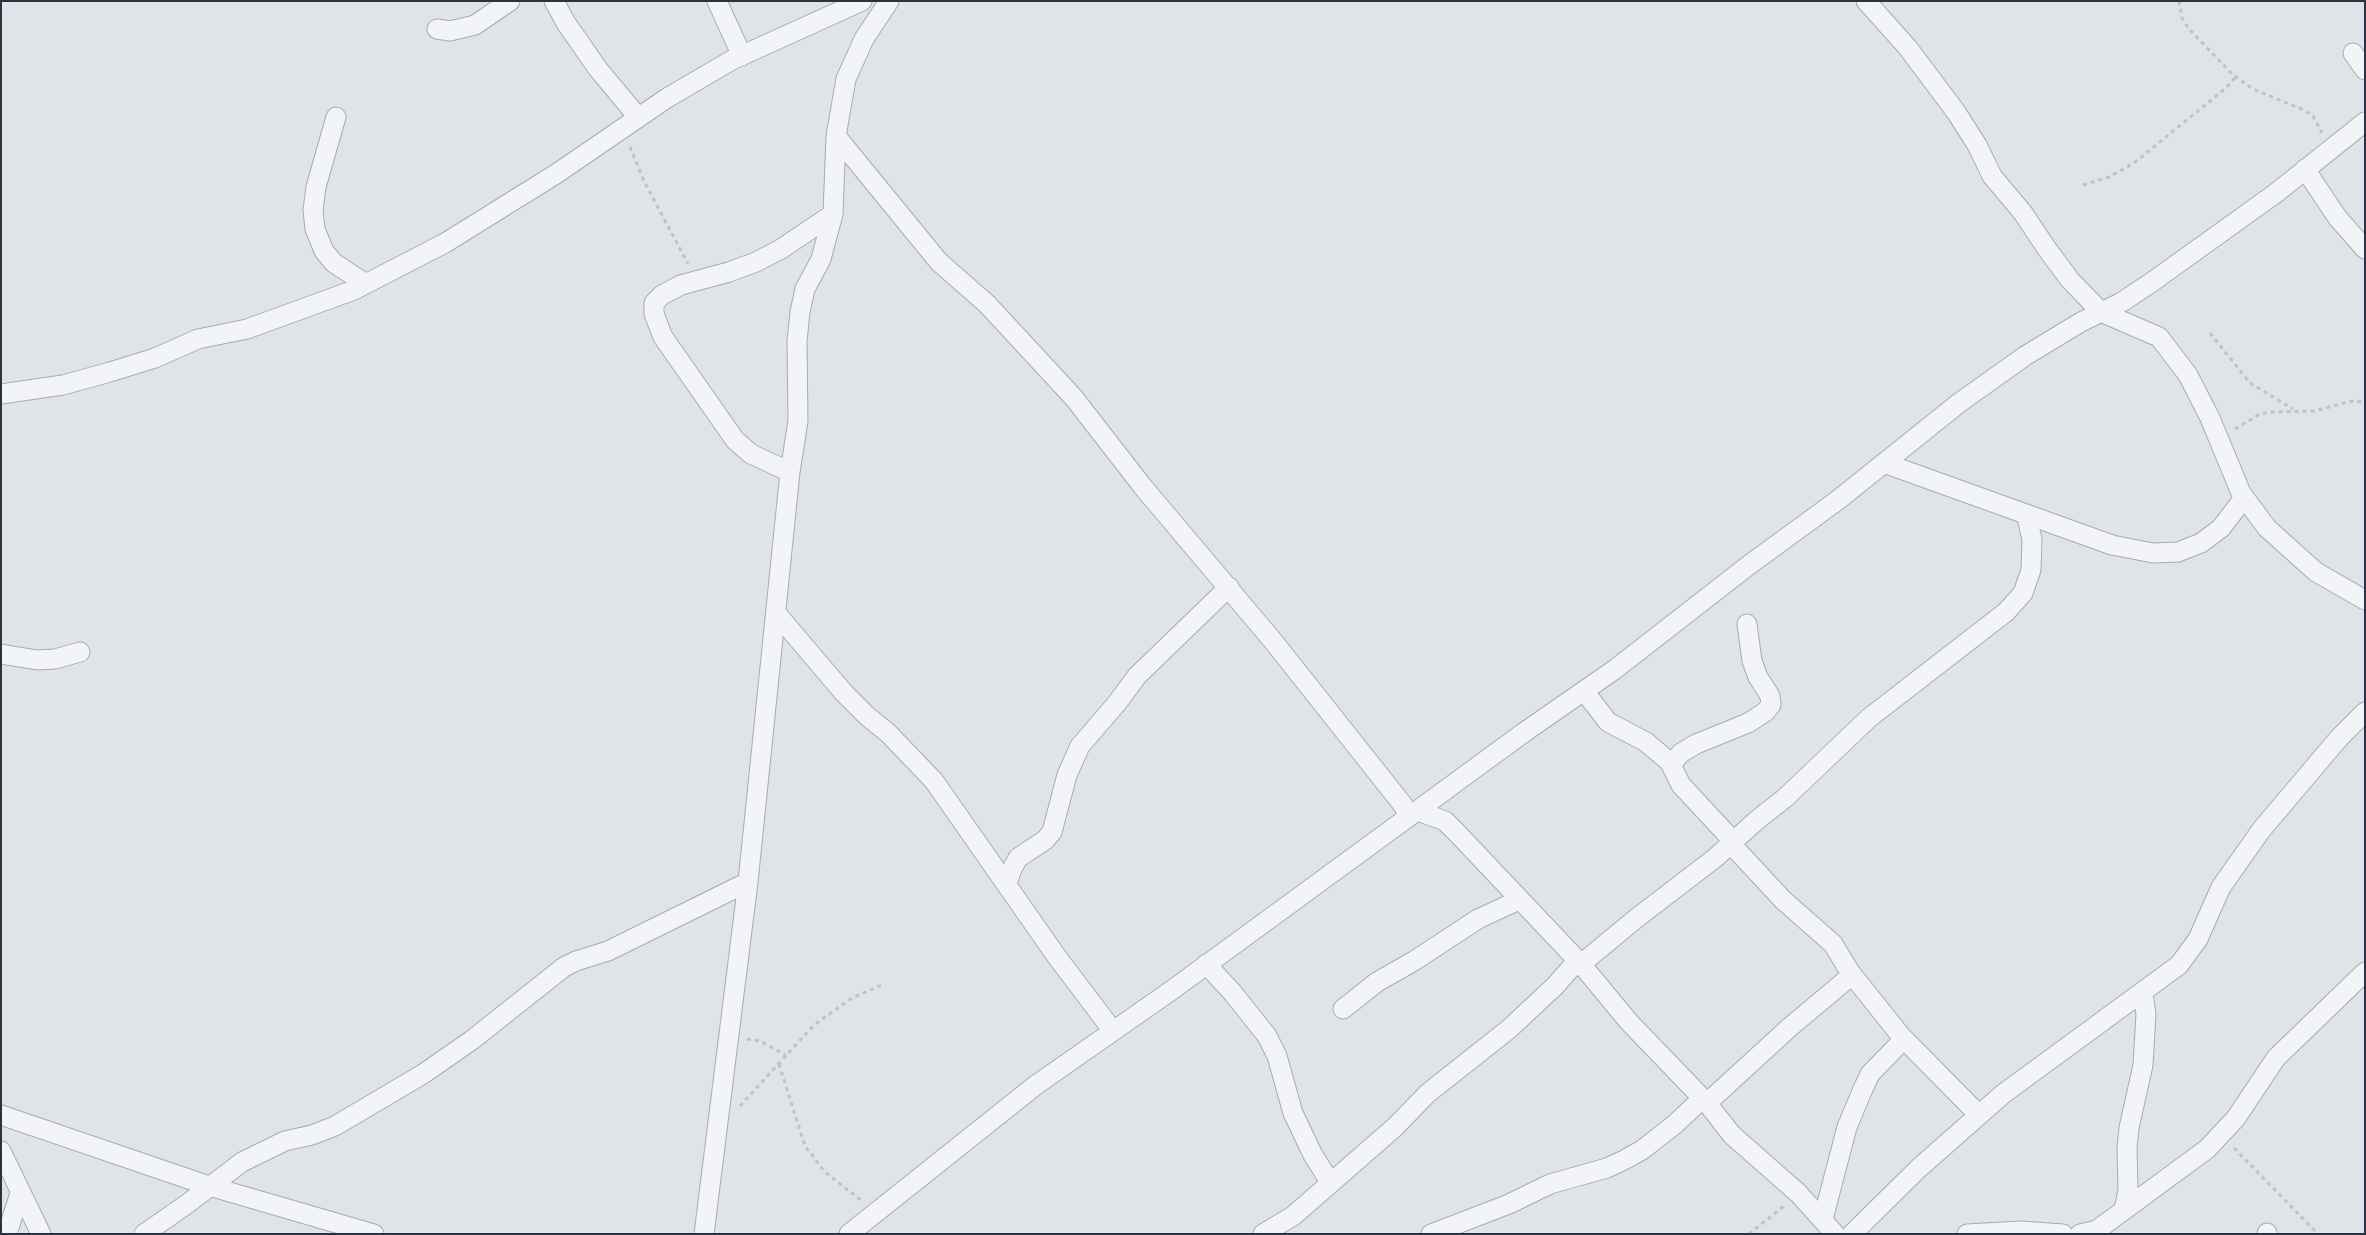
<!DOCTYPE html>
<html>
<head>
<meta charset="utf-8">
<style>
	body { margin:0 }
	#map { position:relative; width:2366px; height:1235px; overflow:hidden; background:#e0e4e8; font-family:"Fira Sans",sans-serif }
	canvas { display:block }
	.frame { position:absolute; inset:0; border:2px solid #2a333f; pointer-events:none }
</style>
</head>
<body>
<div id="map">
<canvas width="2366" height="1235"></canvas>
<div class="frame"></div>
</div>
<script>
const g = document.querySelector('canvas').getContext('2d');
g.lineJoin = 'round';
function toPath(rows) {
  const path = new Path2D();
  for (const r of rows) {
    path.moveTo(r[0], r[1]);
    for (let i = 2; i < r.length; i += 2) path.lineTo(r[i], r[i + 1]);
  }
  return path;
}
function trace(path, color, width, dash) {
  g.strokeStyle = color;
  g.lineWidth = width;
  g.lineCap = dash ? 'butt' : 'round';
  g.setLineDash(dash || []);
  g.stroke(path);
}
const minor = toPath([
	[554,1,566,23,598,69,638,117],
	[717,1,742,56],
	[1866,1,1908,48,1956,112,1977,145,1992,176,2023,213,2047,249,2070,280,2101,312,2159,337,2188,375,2210,418,2241,493,2267,528,2316,572,2365,600],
	[437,29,450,31,475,25,510,1],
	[2353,53,2365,70],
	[336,117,316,187,313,210,315,229,324,251,334,263,366,284],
	[836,136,939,262,987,304,1074,398,1143,487,1273,641,1403,805,1409,817],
	[2305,169,2337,217,2365,249],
	[1,394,63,385,110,372,155,358,198,339,247,329,354,290,445,243,556,174,667,98,732,60,862,1],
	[1884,463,2112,545,2153,553,2178,552,2201,543,2221,528,2244,498],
	[790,472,751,454,735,440,663,337,654,314,654,303,662,295,681,285,729,272,756,262,781,249,833,214],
	[776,613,844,693,867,716,888,733,934,781,1057,957,1113,1031],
	[1,654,37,660,55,659,80,652],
	[1584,691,1608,722,1646,742,1673,765],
	[1418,811,1445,821,1458,834,1581,964,1629,1022,1707,1103,1732,1135,1798,1193,1835,1234],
	[1734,842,1681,785,1672,767,1674,761,1681,753,1696,744,1748,723,1765,712,1771,705,1770,696,1758,677,1752,661,1747,624],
	[1731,844,1783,900,1833,944,1850,972,1901,1036,1979,1115],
	[1007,883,1012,869,1018,858,1045,840,1052,832,1067,775,1080,746,1117,703,1137,676,1229,587],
	[1206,964,1232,992,1267,1036,1277,1056,1293,1113,1313,1155,1330,1182],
	[1581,964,1638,917,1715,858,1757,820,1785,798,1869,718,2006,612,2023,593,2031,570,2032,539,2026,514],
	[1343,1009,1377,982,1414,961,1478,919,1519,900],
	[1707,1103,1790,1027,1852,975],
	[1,1115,209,1186,374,1234],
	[1,1151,41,1234],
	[2124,1210,2128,1190,2127,1148,2129,1128,2143,1065,2146,1014,2143,994],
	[1823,1219,1847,1127,1863,1089,1870,1074,1904,1039],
	[2267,1233,2267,1234],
	[7,1234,20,1193],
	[144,1234,187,1204,242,1162,285,1141,312,1135,335,1126,423,1074,472,1040,564,967,576,961,608,951,748,882],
	[704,1234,748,882,790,472,798,421,797,341,800,312,805,289,821,259,833,214,836,136,846,79,864,39,889,1],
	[849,1234,1036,1085,1172,990,1526,731,1614,670,1749,565,1838,500,1959,403,2025,356,2081,322,2122,302,2152,282,2276,193,2365,122],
	[1263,1234,1293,1216,1395,1127,1428,1093,1509,1029,1555,986,1577,961],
	[1431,1234,1509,1204,1550,1184,1607,1168,1624,1160,1642,1150,1674,1125,1702,1099],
	[1852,1234,1919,1168,2003,1094,2179,965,2198,939,2221,887,2262,829,2339,738,2365,712],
	[1967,1234,2021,1231,2063,1234],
	[2080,1234,2097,1230,2207,1149,2236,1118,2276,1058,2365,972]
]);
trace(minor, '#a6abb2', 21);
trace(toPath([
	[2179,1,2182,18,2189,29,2232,74,2253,89,2304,110,2313,116,2322,133],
	[630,147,644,181,688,264],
	[2083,185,2109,177,2134,163,2226,88,2236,77],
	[2210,333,2250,383,2293,409],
	[2235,429,2260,414,2270,412,2314,411,2352,401,2365,402],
	[747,1039,760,1041,786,1055],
	[779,1064,805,1146,825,1172,862,1201],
	[740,1106,814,1025,852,998,884,984],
	[2234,1148,2318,1234],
	[1749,1234,1784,1206]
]), '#bfc2c7', 3, [4, 4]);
trace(minor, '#f3f4f7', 19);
</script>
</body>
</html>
